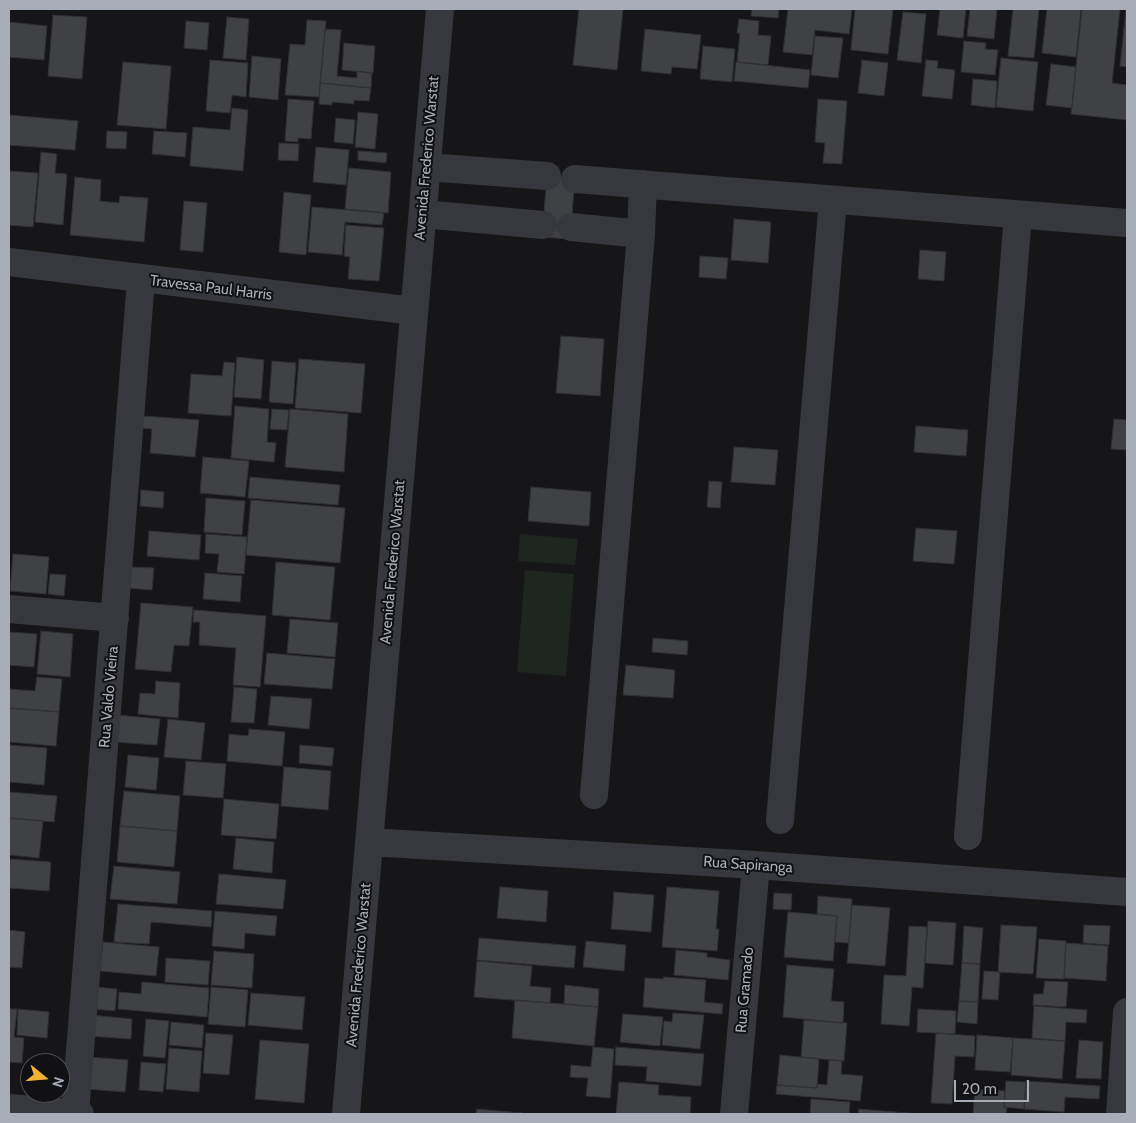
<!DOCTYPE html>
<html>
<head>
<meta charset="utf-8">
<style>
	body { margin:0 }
	#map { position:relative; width:1136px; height:1123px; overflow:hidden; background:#161618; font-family:Cabin,sans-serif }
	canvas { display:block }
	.frame { position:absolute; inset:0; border:10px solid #a8adb8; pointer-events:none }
	.north { position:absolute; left:20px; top:1053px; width:50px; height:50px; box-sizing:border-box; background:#111113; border:1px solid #4d4f55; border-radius:50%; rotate:107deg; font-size:14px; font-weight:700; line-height:20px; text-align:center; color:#a8adb8 }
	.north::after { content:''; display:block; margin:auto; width:18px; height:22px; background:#f2b134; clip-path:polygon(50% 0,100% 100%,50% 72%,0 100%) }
	.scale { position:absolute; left:954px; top:1080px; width:75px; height:22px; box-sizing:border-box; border:2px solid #a8adb8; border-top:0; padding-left:6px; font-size:15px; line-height:18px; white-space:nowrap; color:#a8adb8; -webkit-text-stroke:4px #111113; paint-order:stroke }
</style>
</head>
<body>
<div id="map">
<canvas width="1136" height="1123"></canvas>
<div class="frame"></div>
<div class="north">N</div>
<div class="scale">20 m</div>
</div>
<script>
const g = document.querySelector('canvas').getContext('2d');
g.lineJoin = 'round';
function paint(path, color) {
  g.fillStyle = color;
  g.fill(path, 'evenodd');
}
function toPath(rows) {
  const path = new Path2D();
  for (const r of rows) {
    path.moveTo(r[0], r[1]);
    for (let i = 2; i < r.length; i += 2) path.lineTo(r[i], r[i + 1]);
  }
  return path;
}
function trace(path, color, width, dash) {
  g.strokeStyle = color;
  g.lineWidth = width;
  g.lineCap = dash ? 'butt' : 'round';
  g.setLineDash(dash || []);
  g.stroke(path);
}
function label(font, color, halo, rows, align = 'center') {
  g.font = font + ' Cabin,sans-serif';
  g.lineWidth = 4;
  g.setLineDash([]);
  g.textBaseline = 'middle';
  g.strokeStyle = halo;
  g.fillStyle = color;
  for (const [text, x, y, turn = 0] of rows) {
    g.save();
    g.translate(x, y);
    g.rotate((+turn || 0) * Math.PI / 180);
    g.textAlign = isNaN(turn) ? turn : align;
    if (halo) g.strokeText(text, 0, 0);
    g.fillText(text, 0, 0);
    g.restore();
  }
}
paint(toPath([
	[520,534,578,539,575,565,518,561],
	[525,570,574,574,566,676,517,672]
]), '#1e261f');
const building = toPath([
	[579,9,623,9,617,70,573,65,579,9],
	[752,9,779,9,778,18,751,16,752,9],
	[788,9,852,9,849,34,815,30,812,55,783,52,788,9],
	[855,9,893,9,888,54,851,50,855,9],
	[940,9,966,9,963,38,937,35,940,9],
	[970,9,997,9,994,39,967,36,970,9],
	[1013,9,1039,9,1034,58,1008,56,1013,9],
	[1047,9,1081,9,1076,57,1042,53,1047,9],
	[1082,9,1120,9,1112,83,1127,85,1127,120,1071,114,1082,9],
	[1126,9,1127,9,1127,67,1120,66,1126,9],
	[903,12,926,14,921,63,897,60,903,12],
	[53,15,87,17,82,79,48,76,53,15],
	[227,17,249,19,246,60,223,58,227,17],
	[739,19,759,21,758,35,771,36,768,65,737,62,740,33,737,33,739,19],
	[307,20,326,21,319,97,285,95,290,44,305,45,307,20],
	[186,21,209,23,207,50,184,48,186,21],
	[9,22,47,26,44,60,9,57,9,22],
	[325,29,341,30,337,76,357,78,357,71,372,73,371,88,320,83,325,29],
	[645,29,701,35,697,69,672,67,671,74,641,71,645,29],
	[815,36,843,38,838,78,811,75,815,36],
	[964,41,986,43,985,49,998,50,995,75,961,72,964,41],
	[344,43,375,46,373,73,342,70,344,43],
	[703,46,735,49,732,82,700,79,703,46],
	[252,56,281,59,278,100,249,97,252,56],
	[1001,58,1038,62,1033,111,996,107,1001,58],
	[210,60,248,63,246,97,232,95,230,113,206,111,210,60],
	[862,60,888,63,884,96,858,93,862,60],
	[926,60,938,61,937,68,955,70,952,99,922,96,926,60],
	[123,62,171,66,166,129,117,125,123,62],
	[736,62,810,70,808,88,734,81,736,62],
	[1051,64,1076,67,1072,108,1046,105,1051,64],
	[973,79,997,81,995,108,971,105,973,79],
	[320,83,371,88,369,101,354,100,354,104,332,102,332,105,319,104,320,83],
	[288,99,314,101,311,139,298,138,298,142,285,141,288,99],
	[818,99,847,101,842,164,823,163,825,143,815,142,818,99],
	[232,108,248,110,243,171,190,166,193,127,230,130,232,108],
	[358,112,378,114,375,149,355,147,358,112],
	[9,115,78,121,75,150,9,145,9,115],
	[336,118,355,120,353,144,334,142,336,118],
	[107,131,127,132,126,149,106,148,107,131],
	[154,131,187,133,185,157,152,154,154,131],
	[279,143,299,144,298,161,278,160,279,143],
	[316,147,349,150,346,185,313,182,316,147],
	[358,151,387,153,386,163,358,160,358,151],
	[41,152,57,154,55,173,67,174,63,225,35,222,41,152],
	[349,168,391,172,388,213,345,209,349,168],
	[9,171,38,173,33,227,9,225,9,171],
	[547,175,575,178,570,239,542,237,547,175],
	[75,177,101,180,100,201,119,203,120,196,148,198,144,242,70,235,75,177],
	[284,192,311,195,306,255,279,252,284,192],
	[184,201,207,203,203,252,180,250,184,201],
	[312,207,384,213,382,225,345,222,342,255,308,252,312,207],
	[734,219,771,222,768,263,731,260,734,219],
	[346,225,384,228,379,281,348,279,350,257,344,256,346,225],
	[920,250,946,252,944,281,918,279,920,250],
	[700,256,728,258,726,279,699,277,700,256],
	[561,336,604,339,600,396,556,393,561,336],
	[237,357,264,360,261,399,234,397,237,357],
	[299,359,365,364,361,413,295,408,299,359],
	[272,361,296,363,293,404,269,402,272,361],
	[224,362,235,363,231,416,188,413,191,374,222,376,224,362],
	[235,406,269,409,267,442,276,443,274,462,231,458,235,406],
	[272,409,289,410,287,430,270,429,272,409],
	[290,409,348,414,344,472,285,467,290,409],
	[143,416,199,420,195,457,150,453,152,429,142,428,143,416],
	[1114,419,1127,420,1127,450,1111,449,1114,419],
	[916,426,968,430,966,456,914,452,916,426],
	[734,447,778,450,775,485,731,482,734,447],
	[203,457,249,461,245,497,200,493,203,457],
	[250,477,340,485,338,505,248,498,250,477],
	[709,481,722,482,720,508,707,507,709,481],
	[531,487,591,492,589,526,528,521,531,487],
	[141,490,164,492,163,508,140,506,141,490],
	[206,498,245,501,242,535,204,532,206,498],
	[251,500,345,508,340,563,246,555,251,500],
	[916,528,957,531,954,564,913,561,916,528],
	[149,531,201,535,199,560,147,556,149,531],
	[206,534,247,537,244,574,217,572,219,554,205,553,206,534],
	[13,554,49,557,46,594,10,591,13,554],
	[276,562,335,567,330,620,272,615,276,562],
	[130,567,154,568,152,590,128,588,130,567],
	[205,573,242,576,240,602,203,599,205,573],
	[50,574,66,575,64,596,48,594,50,574],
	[141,603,193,607,189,646,174,645,171,672,135,669,141,603],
	[194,610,266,616,260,687,233,685,236,648,199,645,200,622,193,622,194,610],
	[290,619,338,623,335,657,287,653,290,619],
	[41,631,73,634,70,677,37,674,41,631],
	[9,632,37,634,34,667,9,665,9,632],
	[653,638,688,641,687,655,652,652,653,638],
	[267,653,335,659,332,689,264,684,267,653],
	[626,665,675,670,673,698,623,695,626,665],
	[37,677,62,679,59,712,9,708,9,689,35,691,37,677],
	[156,681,180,683,178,718,138,714,140,693,155,694,156,681],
	[234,687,257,689,254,723,231,722,234,687],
	[271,696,312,699,309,729,268,725,271,696],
	[9,708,59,712,56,746,9,742,9,708],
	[117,715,160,719,157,745,114,742,117,715],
	[168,719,205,723,201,760,164,757,168,719],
	[249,729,285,732,282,766,227,761,229,734,248,736,249,729],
	[9,745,47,748,44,785,9,782,9,745],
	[300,745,334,748,332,766,299,763,300,745],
	[128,755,159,758,156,790,125,787,128,755],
	[186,761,226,764,223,798,183,795,186,761],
	[284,767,331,771,328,810,281,806,284,767],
	[124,791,180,796,177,831,120,826,124,791],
	[9,792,57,796,54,822,9,818,9,792],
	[224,799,279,804,276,839,221,835,224,799],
	[9,818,43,821,39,858,9,855,9,818],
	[120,826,177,831,174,867,117,862,120,826],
	[236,838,274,842,272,873,233,869,236,838],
	[10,859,51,862,49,891,9,888,10,859],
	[114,866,180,872,177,904,110,899,114,866],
	[219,874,286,880,283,909,216,904,219,874],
	[500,887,548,891,546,922,497,918,500,887],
	[667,887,719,891,716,929,719,929,717,951,662,947,667,887],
	[614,892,654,895,651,932,611,929,614,892],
	[774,893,792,894,791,910,773,909,774,893],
	[818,896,852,899,849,943,835,942,837,916,817,914,818,896],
	[118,904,212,911,211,927,151,922,149,944,114,942,118,904],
	[852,905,890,908,885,966,847,963,852,905],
	[215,911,277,916,275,936,245,933,244,949,212,946,215,911],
	[788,912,837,916,833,961,784,957,788,912],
	[928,921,956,923,953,965,925,963,928,921],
	[1001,925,1037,927,1033,974,998,972,1001,925],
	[1084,925,1110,926,1109,945,1083,943,1084,925],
	[909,926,927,927,923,988,912,987,909,1026,881,1024,884,975,906,976,909,926],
	[964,926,983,928,980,964,962,963,964,926],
	[9,930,25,932,22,968,9,967,9,930],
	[479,938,576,946,574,968,477,960,479,938],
	[1039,939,1066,941,1064,979,1036,978,1039,939],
	[586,941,626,945,624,971,583,967,586,941],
	[103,942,159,947,156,976,100,971,103,942],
	[1066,943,1108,946,1106,981,1064,978,1066,943],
	[676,950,707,953,707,957,730,960,728,980,674,975,676,950],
	[214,951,254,954,252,988,211,985,214,951],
	[166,958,210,961,208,985,165,982,166,958],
	[477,961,532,966,530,986,551,988,550,1003,474,997,477,961],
	[962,963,980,964,978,1002,959,1001,962,963],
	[787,965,834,969,831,1001,844,1002,843,1023,783,1017,787,965],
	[984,971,1000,972,998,1000,982,999,984,971],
	[664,977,706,980,704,1002,723,1004,722,1014,643,1007,645,978,663,979,664,977],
	[1045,981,1068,982,1066,1007,1033,1005,1034,994,1043,994,1045,981],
	[142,982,209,988,207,1017,118,1009,119,992,141,994,142,982],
	[565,985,599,989,598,1007,564,1004,565,985],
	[95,987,117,989,115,1011,93,1009,95,987],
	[211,987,248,990,245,1027,208,1024,211,987],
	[251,993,305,997,302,1030,248,1025,251,993],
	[515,1000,598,1007,594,1046,512,1038,515,1000],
	[959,1001,978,1002,977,1024,957,1022,959,1001],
	[1034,1006,1087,1010,1086,1023,1066,1022,1065,1041,1032,1038,1034,1006],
	[9,1009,17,1009,14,1037,24,1038,22,1063,9,1062,9,1009],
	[18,1009,49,1012,47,1038,17,1035,18,1009],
	[918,1009,956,1011,955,1034,917,1032,918,1009],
	[673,1013,704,1015,700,1049,662,1045,664,1021,672,1022,673,1013],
	[623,1014,663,1017,660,1046,620,1042,623,1014],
	[91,1015,132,1019,131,1039,89,1036,91,1015],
	[146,1019,169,1021,165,1058,143,1056,146,1019],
	[804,1020,847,1023,844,1061,801,1057,804,1020],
	[171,1022,204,1025,202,1048,169,1045,171,1022],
	[206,1033,233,1035,229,1075,203,1073,206,1033],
	[936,1033,975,1036,974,1057,955,1056,952,1104,931,1103,936,1033],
	[977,1035,1013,1038,1010,1072,975,1070,977,1035],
	[1013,1038,1065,1041,1062,1079,1011,1075,1013,1038],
	[260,1040,309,1044,304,1103,255,1099,260,1040],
	[1079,1040,1103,1042,1101,1079,1076,1078,1079,1040],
	[593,1047,614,1049,610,1098,586,1096,588,1078,570,1077,571,1065,591,1067,593,1047],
	[616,1047,704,1054,701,1086,646,1081,647,1067,615,1065,616,1047],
	[169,1048,202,1051,199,1092,166,1089,169,1048],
	[780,1055,819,1059,817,1088,777,1085,780,1055],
	[89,1057,128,1060,125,1092,86,1089,89,1057],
	[829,1060,842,1061,841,1074,863,1076,860,1101,776,1094,777,1085,817,1088,817,1084,827,1085,829,1060],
	[141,1062,166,1064,163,1092,139,1090,141,1062],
	[1006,1081,1026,1082,1024,1109,1004,1107,1006,1081],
	[1026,1081,1100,1086,1099,1099,1065,1097,1064,1112,1024,1109,1026,1081],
	[619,1082,659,1085,658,1095,691,1097,690,1114,616,1114,619,1082],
	[975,1089,1005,1091,1004,1107,1007,1108,1006,1114,973,1114,975,1089],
	[811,1099,850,1102,849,1114,810,1114,811,1099],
	[477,1109,522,1113,522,1114,476,1114,477,1109],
	[859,1109,920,1114,858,1114,859,1109]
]);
paint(building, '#404145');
trace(building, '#303034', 1);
trace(toPath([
	[427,167,547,176],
	[575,179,1127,223],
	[423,214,543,225],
	[571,227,641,234],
	[9,262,414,311],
	[9,609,115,618],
	[594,795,641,234,643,184],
	[780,820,833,200],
	[968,836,1018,215],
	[369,842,756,865,1127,892],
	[9,1108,80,1114],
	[75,1114,141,280],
	[346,1114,440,9],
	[734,1114,756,865],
	[1120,1114,1127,1012]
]), '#37383d', 28);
label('15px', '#a8adb8', '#111113', [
	["Avenida Frederico Warstat",427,158,-85],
	["Travessa Paul Harris",211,288,7],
	["Avenida Frederico Warstat",393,562,-85],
	["Rua Valdo Vieira",109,697,-85],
	["Rua Sapiranga",748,865,4],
	["Avenida Frederico Warstat",359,965,-85],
	["Rua Gramado",745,990,-85]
]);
</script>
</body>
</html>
